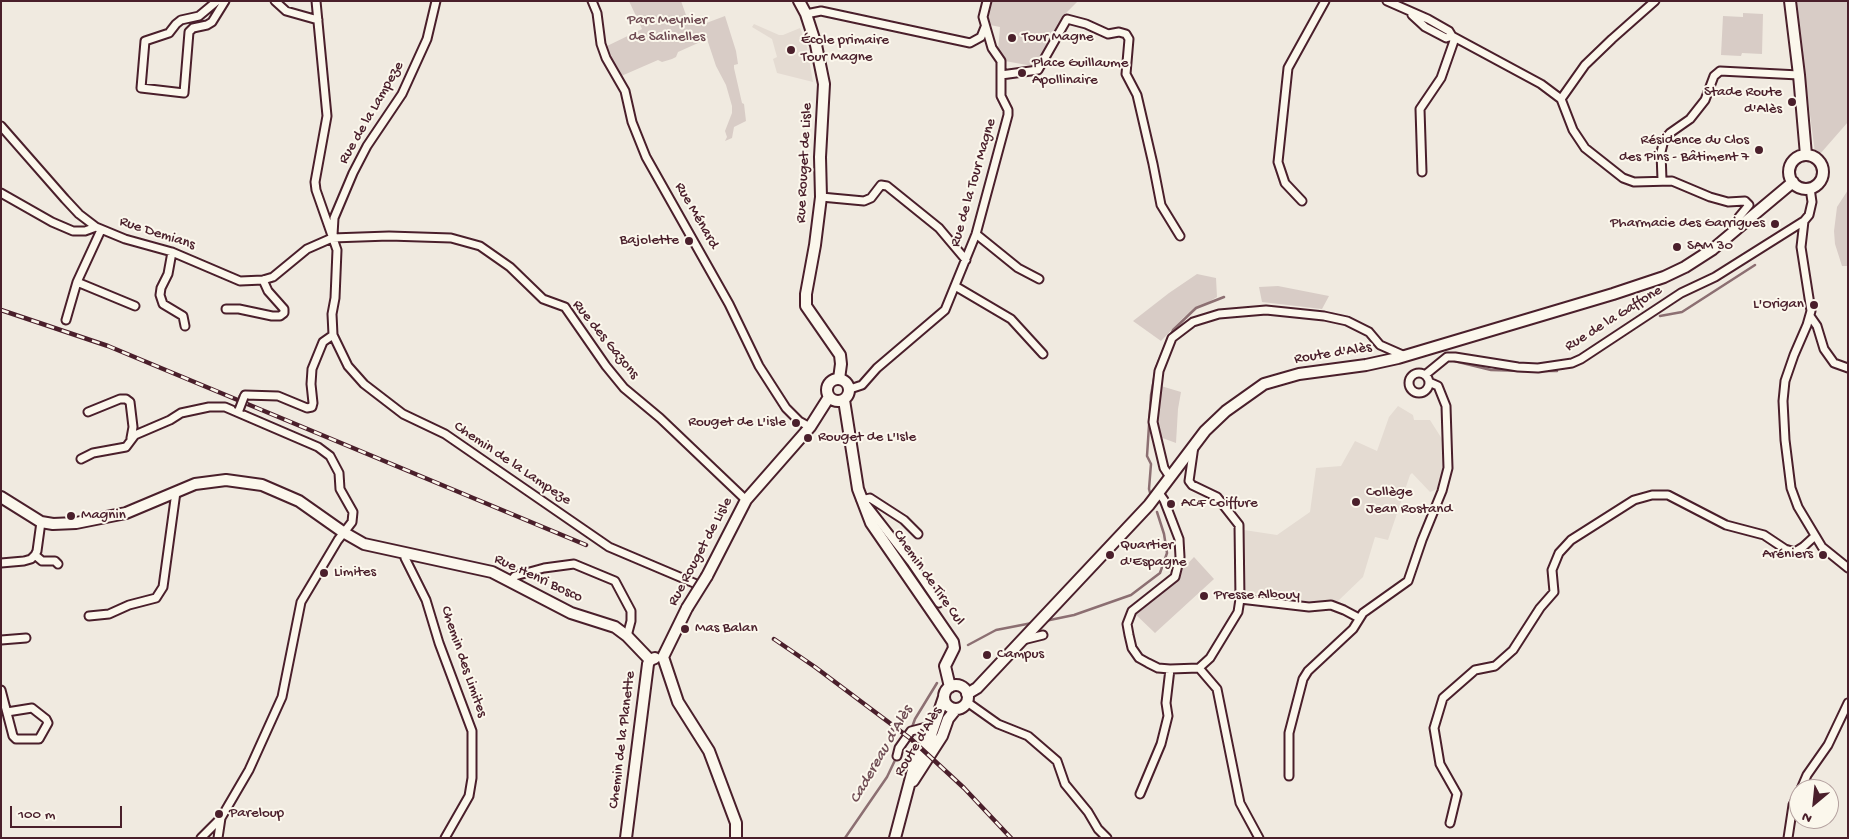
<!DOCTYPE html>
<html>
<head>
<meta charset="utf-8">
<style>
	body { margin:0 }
	#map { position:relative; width:1849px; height:839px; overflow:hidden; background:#f0eae0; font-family:"Gochi Hand",sans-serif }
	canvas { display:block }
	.frame { position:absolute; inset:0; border:2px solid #4a1f2b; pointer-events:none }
	.north { position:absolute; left:1789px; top:779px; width:50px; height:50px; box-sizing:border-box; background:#fbf7ec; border:1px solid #b4a19f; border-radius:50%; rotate:208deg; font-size:14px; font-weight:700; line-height:20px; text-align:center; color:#4a1f2b }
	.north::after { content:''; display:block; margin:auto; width:18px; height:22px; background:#4a1f2b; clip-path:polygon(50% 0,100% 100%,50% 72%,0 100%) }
	.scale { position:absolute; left:10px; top:806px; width:112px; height:22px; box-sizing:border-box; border:2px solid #4a1f2b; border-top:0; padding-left:6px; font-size:15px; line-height:18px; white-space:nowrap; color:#4a1f2b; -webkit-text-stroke:4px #fbf7ec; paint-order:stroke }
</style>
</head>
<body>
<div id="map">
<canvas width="1849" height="839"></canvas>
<div class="frame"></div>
<div class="north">N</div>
<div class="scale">100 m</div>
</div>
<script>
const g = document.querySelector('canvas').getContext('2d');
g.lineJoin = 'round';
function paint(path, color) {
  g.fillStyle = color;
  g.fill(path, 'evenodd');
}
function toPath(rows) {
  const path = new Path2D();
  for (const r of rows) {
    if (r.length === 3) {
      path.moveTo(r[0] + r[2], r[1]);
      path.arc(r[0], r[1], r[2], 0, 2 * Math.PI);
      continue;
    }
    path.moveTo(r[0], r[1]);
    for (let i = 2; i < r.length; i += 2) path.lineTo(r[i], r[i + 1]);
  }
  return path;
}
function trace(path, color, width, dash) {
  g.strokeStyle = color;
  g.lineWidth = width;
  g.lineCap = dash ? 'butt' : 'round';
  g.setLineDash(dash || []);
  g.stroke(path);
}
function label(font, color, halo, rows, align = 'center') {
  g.font = font + ' "Gochi Hand",sans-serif';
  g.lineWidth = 4;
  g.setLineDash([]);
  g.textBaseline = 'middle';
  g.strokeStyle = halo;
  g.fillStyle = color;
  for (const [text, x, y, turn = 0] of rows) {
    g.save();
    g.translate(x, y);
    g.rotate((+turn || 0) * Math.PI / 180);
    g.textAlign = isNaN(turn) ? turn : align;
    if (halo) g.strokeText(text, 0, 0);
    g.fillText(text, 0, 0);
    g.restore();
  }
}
paint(toPath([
	[754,24,779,35,783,35,800,28,806,42,813,82,777,73,773,59,777,57,772,39,752,27],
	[1398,406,1413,415,1414,420,1430,420,1442,439,1443,466,1438,489,1430,492,1412,473,1410,475,1388,540,1375,537,1363,577,1338,601,1311,602,1244,594,1244,530,1277,535,1310,512,1316,468,1341,466,1355,441,1377,451,1389,417]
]), '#e4dbd2');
paint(toPath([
	[629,1,681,1,686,15,695,23,701,25,725,16,736,51,738,64,734,65,734,68,742,103,744,104,746,121,734,127,732,138,725,141,727,137,725,131,732,113,732,106,726,85,716,66,707,39,678,52,676,57,672,59,662,62,658,60,619,77,605,47,642,29],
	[990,1,1078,1,1063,16,1038,67,1005,61,998,51,1000,27,990,25,986,17],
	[1795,1,1848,1,1848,122,1820,154,1815,153],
	[1743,13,1763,14,1762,54,1742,53,1741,56,1721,55,1723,16,1743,17],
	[1848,190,1848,266,1842,266,1835,244,1834,231,1837,207],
	[1197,274,1216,278,1217,297,1184,317,1161,341,1133,321,1169,293],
	[1278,286,1329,296,1322,309,1262,302,1259,287],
	[1161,386,1181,392,1178,409,1176,443,1157,436,1156,405],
	[1194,557,1214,579,1155,633,1132,611,1175,577]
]), '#d8ccc6');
trace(toPath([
	[1660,316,1682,312,1755,265],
	[1170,336,1173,330,1196,308,1224,297],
	[1454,361,1491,370,1524,371],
	[1539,371,1557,371],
	[1151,496,1149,489,1151,464,1147,456,1151,395,1156,368,1166,343],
	[1045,621,1074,615,1131,595,1160,573,1167,553,1164,534,1157,512],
	[968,645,996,630,1032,623],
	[911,730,915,719,937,683],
	[845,838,887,777,897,756]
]), '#8c6f72', 2.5);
const street = toPath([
	[217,1,199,16,181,20,176,24,169,33,145,41,141,88,184,93,189,32,193,28,207,25,212,22,225,1],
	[275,1,286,11,318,20],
	[592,1,597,13,601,44,606,58,625,91,632,122,646,157,729,304,759,366,786,408,799,421,810,427],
	[1387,1,1428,19,1449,31,1452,36,1541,84,1561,99,1573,130,1585,148,1623,178,1634,182,1672,181,1710,197,1728,202,1745,201,1749,205,1739,217,1738,228],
	[806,14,821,11,970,43,981,37,985,27],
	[1412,15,1425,27,1446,38,1452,36],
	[1001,75,1038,70,1067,19,1086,24,1108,34,1119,32,1126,34,1129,39,1126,74,1137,95,1153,164,1161,205,1180,236],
	[1561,99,1585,65,1612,39,1655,1],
	[1,126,65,199,79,214,96,227,125,239,172,252,240,281,263,280,273,277,307,249,332,238,389,236,451,238,480,246,510,267,543,299,565,307,606,366,624,388,660,418,746,500],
	[1422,172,1420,109,1441,78,1455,38],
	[1662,180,1661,152,1664,140,1670,133,1690,119,1705,100,1714,76,1720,71,1799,75],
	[1810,188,1812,202,1809,215,1804,221,1801,247,1811,311,1807,325,1794,355,1785,381,1783,401,1785,440,1791,488,1798,507,1822,547,1848,568],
	[1,193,52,222,73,231,85,231,96,227],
	[821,197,864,201,871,198,881,185,887,186,939,228,966,260],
	[1302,201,1285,183,1278,162,1288,68,1325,1],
	[976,234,1018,268,1039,279],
	[333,235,334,218,353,173,367,146,402,94,427,39,436,1],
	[172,252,168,274,161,288,160,295,163,304,183,316,185,326],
	[77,282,135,306],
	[955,286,1011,319,1043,354],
	[226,309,239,309,272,316,280,316,284,313,284,309,268,291,263,280],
	[1810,316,1817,326,1824,349,1834,363,1848,368],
	[66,320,77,282,101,230],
	[333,335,348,366,364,384,403,414,445,434,609,547,701,586],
	[1419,383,10],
	[1425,375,1447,357,1455,357,1518,367,1538,368,1572,363,1581,359,1681,293,1715,277,1804,221],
	[850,389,862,385,877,368,945,310,976,234,1008,115,1008,110,1001,96,1001,61,992,48,983,17,987,1],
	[244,397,245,395,278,396,307,408,312,407,313,403,311,384,312,369,323,342,333,335,332,314,335,298,337,250,316,190,315,182,327,116,316,1],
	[88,412,120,399,126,399,130,402,133,427,131,438],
	[1194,446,1189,481,1192,485,1217,497,1239,525,1240,599,1238,612,1210,658,1199,668,1217,689,1240,803,1259,838],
	[81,459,93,453,126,447,135,435,170,420,181,413,209,407,225,407,318,447,330,456,339,473,340,489,353,512,352,522,338,540,301,602,282,697,249,770,221,818,218,838],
	[1170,477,1164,468,1153,422,1159,371,1172,338,1193,322,1219,314,1266,310,1324,316,1347,321,1369,332,1380,345,1405,356],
	[1159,493,1164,500,1179,539,1180,557,1175,577,1132,611,1127,624,1129,635,1132,648,1139,658,1148,663,1158,668,1170,669,1199,668],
	[861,500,870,498,904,520,918,534],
	[865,503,911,562,939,603],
	[405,553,405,558,426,600,439,643,472,731,472,778,469,796,445,838],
	[35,555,42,561,55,561,58,564],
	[1,563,24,561,31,559,35,555,37,551,41,522],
	[511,581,515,576,544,568,574,564,615,581,631,611,631,621,627,636],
	[1240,599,1309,607,1331,605,1344,610,1359,618],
	[89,616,109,614,129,605,156,598,163,587,176,492],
	[1,640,26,638],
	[1023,640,1043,635],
	[1,690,13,736,16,739,39,739,48,723,46,719,32,708,7,712],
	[967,702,998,724,1028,736,1057,761,1065,784,1088,812,1098,829,1107,838],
	[897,756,899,748,911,731,934,725],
	[1289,776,1289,733,1303,679,1308,671,1353,629,1363,613,1408,581,1422,540,1442,491,1448,468,1446,406,1438,386,1429,382],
	[1801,789,1807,775,1828,745,1848,703],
	[1140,794,1161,744,1168,716,1166,703,1170,669],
	[1450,823,1457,794,1440,764,1434,728,1443,698,1475,670,1495,666,1513,650,1540,608,1554,592,1552,570,1559,553,1571,540,1634,500,1652,495,1668,495,1726,525,1764,535,1785,549,1795,552,1803,547,1815,536],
	[201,838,221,818],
	[1788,838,1793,805,1799,793]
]);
const secondary = toPath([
	[799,1,806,14,816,45,824,84,820,157,821,197,815,245,806,294,806,306,840,355,841,364,839,379],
	[1790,1,1799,75,1806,155],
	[1806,172,17],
	[838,390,11],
	[844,400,858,489,871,523,953,642,954,648,945,666,950,687],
	[1,497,41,522,53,524,76,523,126,513,195,484,226,480,262,485,299,501,343,532,364,544,492,572,571,613,615,627,627,636,650,660],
	[707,576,746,500,810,427,829,397],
	[663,657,678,702,709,751,736,823,736,838],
	[663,657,687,608],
	[956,697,12],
	[967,694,977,688,1149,505,1205,431,1226,411,1264,384,1299,374,1366,365,1398,358,1613,294,1664,277,1685,267,1713,249,1793,182],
	[913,781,942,736,948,719,956,709],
	[626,838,648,664,650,660,655,658],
	[895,838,914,766,917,757,930,738,944,697]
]);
trace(street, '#4a1f2b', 11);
trace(secondary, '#4a1f2b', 14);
trace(street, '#fbf7ec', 7);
trace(secondary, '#fbf7ec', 10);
const rail = toPath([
	[1,310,108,346,586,545],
	[774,639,815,667,911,739,964,788,1011,838]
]);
trace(rail, '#4a1f2b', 4.5);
trace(rail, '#fbf7ec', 2.5, [8]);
const streetBridge = toPath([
	[239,410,244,397]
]);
const secondaryBridge = toPath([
	[687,608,707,576]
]);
trace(streetBridge, '#4a1f2b', 11, []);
trace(secondaryBridge, '#4a1f2b', 14, []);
trace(streetBridge, '#fbf7ec', 7);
trace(secondaryBridge, '#fbf7ec', 10);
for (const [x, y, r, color] of [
	[1012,38,5,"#4a1f2b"],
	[791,50,5,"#4a1f2b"],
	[1022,73,5,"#4a1f2b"],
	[1792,102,5,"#4a1f2b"],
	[1759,150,5,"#4a1f2b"],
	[1775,224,5,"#4a1f2b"],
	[689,241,5,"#4a1f2b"],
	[1677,247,5,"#4a1f2b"],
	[1814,305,5,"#4a1f2b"],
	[796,423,5,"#4a1f2b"],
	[808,438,5,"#4a1f2b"],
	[1356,502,5,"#4a1f2b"],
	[1171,504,5,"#4a1f2b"],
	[71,516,5,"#4a1f2b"],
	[1110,555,5,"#4a1f2b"],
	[1823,555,5,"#4a1f2b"],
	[324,573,5,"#4a1f2b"],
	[1204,596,5,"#4a1f2b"],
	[685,629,5,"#4a1f2b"],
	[987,655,5,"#4a1f2b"],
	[219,814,5,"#4a1f2b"]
]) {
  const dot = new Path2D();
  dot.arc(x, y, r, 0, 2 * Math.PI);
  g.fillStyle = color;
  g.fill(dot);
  trace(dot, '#fbf7ec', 2);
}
label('15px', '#6e4a52', '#fbf7ec', [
	["Parc Meynier",667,21],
	["de Salinelles",667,38]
]);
label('15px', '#4a1f2b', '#fbf7ec', [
	["Tour Magne",1022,38],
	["École primaire",801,41],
	["Tour Magne",801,58],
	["Place Guillaume",1032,64],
	["Apollinaire",1032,81],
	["Stade Route",1782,93,"right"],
	["d'Alès",1782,110,"right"],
	["Résidence du Clos",1749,141,"right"],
	["des Pins - Bâtiment 7",1749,158,"right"],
	["Pharmacie des Garrigues",1765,224,"right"],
	["Bajolette",679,241,"right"],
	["SAM 30",1687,247],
	["L'Origan",1804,305,"right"],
	["Rouget de L'isle",786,423,"right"],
	["Rouget de L'Isle",818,438],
	["Collège",1366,493],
	["Jean Rostand",1366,510],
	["ACF Coiffure",1181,504],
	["Magnin",81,516],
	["Quartier",1120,546],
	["d'Espagne",1120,563],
	["Aréniers",1813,555,"right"],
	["Limites",334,573],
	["Presse Albouy",1214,596],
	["Mas Balan",695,629],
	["Campus",997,655],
	["Pareloup",229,814]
], 'left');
label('15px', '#4a1f2b', '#fbf7ec', [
	["Rue de la Lampeze",372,113,-60],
	["Rue Rouget de Lisle",805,163,-87],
	["Rue de la Tour Magne",974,183,-74],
	["Rue Ménard",696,216,60],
	["Rue Demians",157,234,18],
	["Rue de la Gaffone",1614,319,-32],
	["Rue des Gazons",605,340,51],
	["Route d'Alès",1333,354,-9],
	["Chemin de la Lampeze",512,464,34],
	["Rue Rouget de Lisle",701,552,-62],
	["Chemin de Tire Cul",928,578,55],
	["Rue Henri Bosco",538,579,25],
	["Chemin des Limites",463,662,71],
	["Chemin de la Planette",623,740,-83],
	["Route d'Alès",919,742,-59]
]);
label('italic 16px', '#704e55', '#fbf7ec', [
	["Cadereau d'Alès",882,755,-60]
]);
</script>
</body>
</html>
